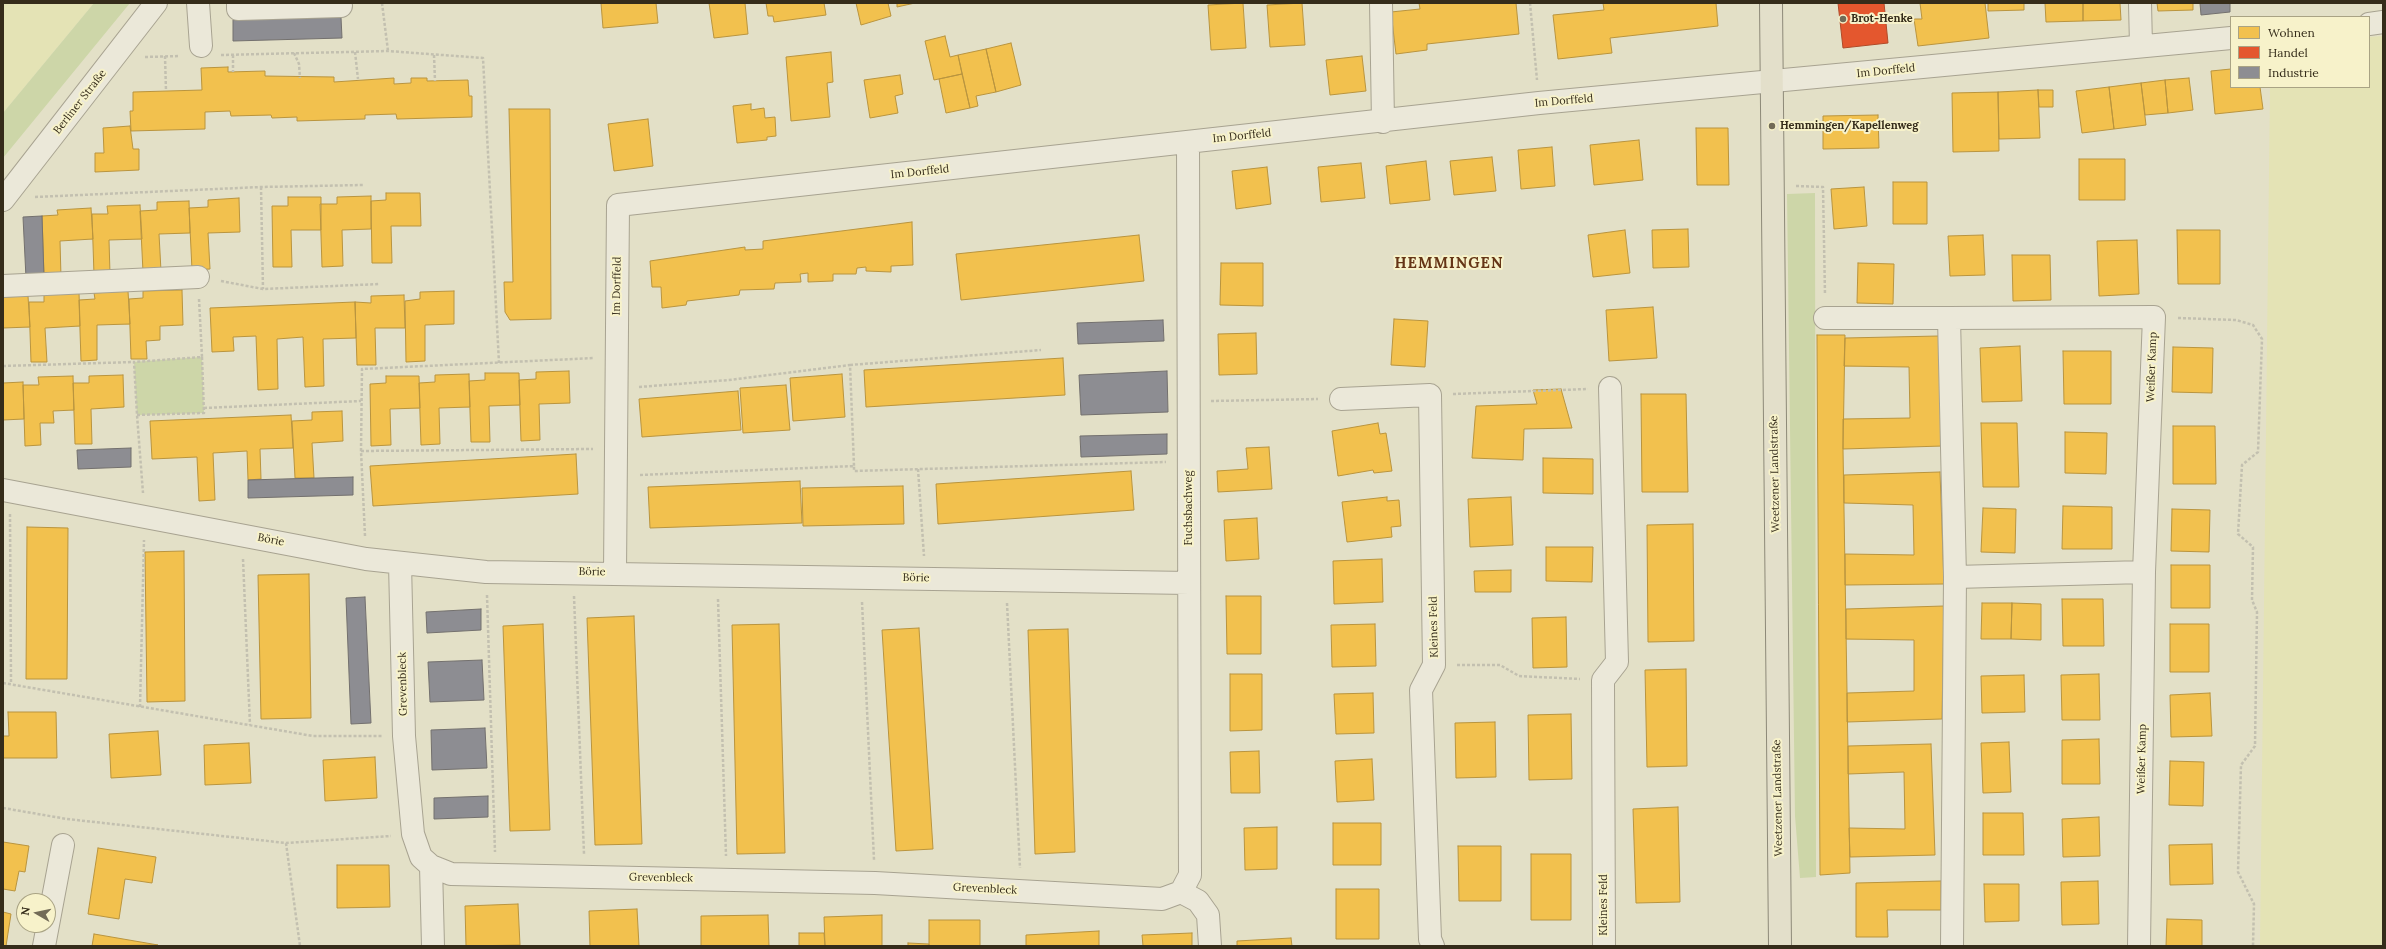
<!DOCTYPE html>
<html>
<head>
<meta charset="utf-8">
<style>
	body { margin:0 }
	#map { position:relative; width:2386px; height:949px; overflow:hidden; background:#e3e0c7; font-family:Lora,serif }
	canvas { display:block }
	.frame { position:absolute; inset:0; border:4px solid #352c1a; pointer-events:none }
	.legend { position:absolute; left:2230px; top:16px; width:140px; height:72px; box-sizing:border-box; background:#f7f2ca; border:1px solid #a9a384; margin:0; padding:5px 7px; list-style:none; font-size:12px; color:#352c1a }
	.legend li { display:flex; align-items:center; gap:8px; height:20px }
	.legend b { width:20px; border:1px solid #a9a384 }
	.north { position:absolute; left:16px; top:893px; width:40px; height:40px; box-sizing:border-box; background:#f7f2ca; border:1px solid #a9a384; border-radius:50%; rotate:279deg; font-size:11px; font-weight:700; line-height:16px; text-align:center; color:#352c1a }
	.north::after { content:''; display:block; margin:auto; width:14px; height:18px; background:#726b57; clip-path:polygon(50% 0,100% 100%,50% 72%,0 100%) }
</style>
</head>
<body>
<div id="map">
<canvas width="2386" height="949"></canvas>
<div class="frame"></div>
<ul class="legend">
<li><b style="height:11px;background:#f2c14e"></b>Wohnen</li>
<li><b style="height:11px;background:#e4572e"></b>Handel</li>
<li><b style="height:11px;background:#8d8d92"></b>Industrie</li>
</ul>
<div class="north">N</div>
</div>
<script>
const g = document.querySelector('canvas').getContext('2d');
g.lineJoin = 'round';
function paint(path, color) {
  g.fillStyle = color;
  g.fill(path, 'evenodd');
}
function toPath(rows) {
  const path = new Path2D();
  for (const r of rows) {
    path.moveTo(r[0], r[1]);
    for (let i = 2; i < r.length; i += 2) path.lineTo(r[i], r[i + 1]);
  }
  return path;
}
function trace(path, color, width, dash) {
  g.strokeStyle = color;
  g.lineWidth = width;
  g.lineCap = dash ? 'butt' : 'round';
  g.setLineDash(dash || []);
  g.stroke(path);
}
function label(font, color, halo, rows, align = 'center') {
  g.font = font + ' Lora,serif';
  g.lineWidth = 4;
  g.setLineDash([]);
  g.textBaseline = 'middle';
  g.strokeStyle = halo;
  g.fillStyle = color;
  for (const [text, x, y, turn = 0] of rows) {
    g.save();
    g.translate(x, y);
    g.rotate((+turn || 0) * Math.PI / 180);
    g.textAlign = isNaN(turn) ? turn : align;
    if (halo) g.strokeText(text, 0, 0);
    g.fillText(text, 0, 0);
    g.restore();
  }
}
paint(toPath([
	[3,3,94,3,3,113],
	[2383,36,2383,946,2260,946,2270,87,2369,87,2369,37]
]), '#e4e3b5');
paint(toPath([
	[94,3,130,3,3,158,3,113],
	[1815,193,1816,877,1800,878,1795,816,1787,194],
	[202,357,204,413,137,415,134,362]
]), '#cdd6a8');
const homes = toPath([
	[601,3,656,3,658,23,603,28,601,3],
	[709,3,745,3,748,34,714,38,709,3],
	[766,3,824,3,826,15,774,22,773,16,768,16,766,3],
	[856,3,888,3,891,16,861,25,856,3],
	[897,3,915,3,897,7,897,3],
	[1243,3,1246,48,1211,50,1208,5,1243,3],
	[1302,3,1305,45,1270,47,1267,5,1302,3],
	[1419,3,1516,3,1519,34,1427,44,1427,50,1396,54,1391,12,1420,9,1419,3],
	[1603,3,1716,3,1718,26,1610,38,1612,53,1558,59,1553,15,1604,10,1603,3],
	[1920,3,1985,3,1989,38,1918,46,1914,19,1922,19,1920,3],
	[1988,3,2024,3,2024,10,1988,11,1988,3],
	[2045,3,2083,3,2083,21,2046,22,2045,3],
	[2083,3,2120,3,2121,20,2083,21,2083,3],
	[2157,3,2193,3,2193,10,2158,11,2157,3],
	[945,36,950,57,958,55,962,74,934,80,925,41,945,36],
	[1011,43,1021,85,996,92,986,49,1011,43],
	[986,49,996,92,976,96,978,106,970,108,958,55,986,49],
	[831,52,833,82,827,83,830,117,791,121,786,57,831,52],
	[1362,56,1366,91,1330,95,1326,60,1362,56],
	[228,67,228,72,265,71,265,76,334,77,334,82,394,78,394,84,411,83,411,78,427,78,427,81,468,80,469,96,472,96,472,117,397,119,396,114,365,115,365,119,297,121,297,117,272,118,271,115,231,116,230,111,205,112,205,129,131,131,130,111,133,111,133,92,202,90,201,68,228,67],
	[2231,69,2231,87,2260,87,2263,109,2215,114,2211,71,2231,69],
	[962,74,970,108,946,113,939,79,962,74],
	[900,75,903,94,895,96,898,113,870,118,864,80,900,75],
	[2189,78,2193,110,2168,113,2165,80,2189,78],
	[2165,80,2168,113,2145,115,2141,83,2165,80],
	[2141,83,2146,125,2114,129,2109,87,2141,83],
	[2109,87,2114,129,2082,133,2076,91,2109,87],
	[2038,90,2040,138,1999,139,1998,92,2038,90],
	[2038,90,2053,90,2053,107,2039,107,2038,90],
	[1998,92,1999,151,1953,152,1952,93,1998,92],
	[751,104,751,110,764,108,765,118,775,117,776,136,767,137,767,140,737,143,733,106,751,104],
	[509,109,550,109,551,319,510,320,505,312,504,282,513,282,509,109],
	[1878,115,1879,148,1823,149,1823,116,1878,115],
	[648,119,653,166,614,171,608,124,648,119],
	[130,126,133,149,139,149,139,170,95,172,95,153,104,153,103,128,130,126],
	[1696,128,1728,128,1729,185,1697,185,1696,128],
	[1639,140,1643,180,1594,185,1590,145,1639,140],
	[1552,147,1555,186,1521,189,1518,150,1552,147],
	[1492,157,1496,191,1454,195,1450,161,1492,157],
	[2079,159,2125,159,2125,200,2079,200,2079,159],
	[1426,161,1430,200,1390,204,1386,166,1426,161],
	[1361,163,1365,198,1321,202,1318,167,1361,163],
	[1267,167,1271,204,1236,209,1232,171,1267,167],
	[1893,182,1927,182,1927,224,1893,224,1893,182],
	[1864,187,1867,226,1834,229,1831,189,1864,187],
	[386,193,420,193,421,226,391,226,392,263,372,263,371,201,386,200,386,193],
	[371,196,371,229,342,230,343,266,322,267,320,204,337,204,337,197,371,196],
	[288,197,321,197,321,230,291,230,292,267,273,267,272,206,288,206,288,197],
	[239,198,240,232,208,233,210,269,192,270,189,208,208,207,208,200,239,198],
	[189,201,190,233,159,234,161,271,143,272,140,211,157,210,157,202,189,201],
	[140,205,142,239,109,240,110,274,94,275,92,214,108,214,107,206,140,205],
	[91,208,93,239,60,241,61,277,44,277,42,216,58,215,57,210,91,208],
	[912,222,913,265,891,266,891,272,866,271,866,267,857,268,856,274,833,274,833,281,808,282,808,273,800,274,801,282,775,283,774,289,740,290,739,295,687,301,686,305,662,308,661,287,652,287,650,261,745,247,745,250,763,249,763,241,912,222],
	[1688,229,1689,267,1653,268,1652,230,1688,229],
	[1625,230,1630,273,1593,277,1588,235,1625,230],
	[2177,230,2220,230,2220,284,2178,284,2177,230],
	[1139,235,1144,281,961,300,956,254,1139,235],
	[1983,235,1985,275,1950,276,1948,236,1983,235],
	[2137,240,2139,294,2099,296,2097,241,2137,240],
	[2012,255,2050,255,2051,300,2013,301,2012,255],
	[1221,263,1263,263,1263,306,1220,305,1221,263],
	[1858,263,1894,264,1893,304,1857,303,1858,263],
	[182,290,183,325,160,326,160,340,146,341,147,359,131,359,129,299,143,298,143,291,182,290],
	[128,291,130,324,97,325,97,360,81,361,79,300,95,299,94,293,128,291],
	[454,291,454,324,425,325,425,361,406,362,405,301,420,299,420,292,454,291],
	[79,292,80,326,45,328,47,362,31,362,29,302,44,302,44,294,79,292],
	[404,295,405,328,375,328,376,365,357,365,355,302,371,303,371,296,404,295],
	[28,296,30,327,3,328,3,297,28,296],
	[355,302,356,338,323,339,324,386,305,387,303,337,277,339,278,389,258,390,256,336,233,337,234,351,212,352,210,308,355,302],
	[1653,307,1657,358,1609,361,1606,310,1653,307],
	[1394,319,1428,321,1425,367,1391,365,1394,319],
	[1256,333,1257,374,1219,375,1218,334,1256,333],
	[1817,335,1845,335,1843,449,1850,873,1820,875,1817,335],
	[1939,336,1943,446,1843,449,1843,419,1910,418,1909,367,1844,366,1845,338,1939,336],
	[2020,346,2022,401,1982,402,1980,348,2020,346],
	[2173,347,2213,348,2212,393,2172,392,2173,347],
	[2063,351,2111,351,2111,404,2064,404,2063,351],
	[1063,358,1065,395,866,407,864,370,1063,358],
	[569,371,570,403,539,404,540,440,521,441,519,380,536,379,536,372,569,371],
	[485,373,519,373,520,405,489,406,490,442,471,442,469,381,485,380,485,373],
	[469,374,470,407,439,408,440,444,421,445,419,383,435,382,435,375,469,374],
	[842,374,845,417,793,421,790,378,842,374],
	[123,375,124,407,91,409,92,444,75,444,73,383,89,383,89,376,123,375],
	[73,376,74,410,53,411,54,423,40,423,41,445,25,446,23,385,39,385,38,377,73,376],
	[386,376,419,376,420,408,390,409,391,445,371,446,370,384,386,383,386,376],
	[23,382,24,419,3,420,3,383,23,382],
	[786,385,790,430,743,433,740,388,786,385],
	[1561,389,1572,428,1524,429,1523,460,1472,458,1476,406,1537,404,1533,390,1561,389],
	[738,391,741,430,642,437,639,399,738,391],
	[1641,394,1686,394,1688,492,1642,492,1641,394],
	[342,411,343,441,312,443,314,478,295,478,292,421,312,420,312,412,342,411],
	[291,415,293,448,260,449,261,479,248,480,247,451,213,453,215,500,199,501,197,457,152,459,150,421,291,415],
	[1378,423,1380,434,1386,433,1392,471,1374,473,1373,470,1338,476,1332,431,1378,423],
	[1981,423,2017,423,2019,487,1983,487,1981,423],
	[2173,426,2215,426,2216,484,2173,484,2173,426],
	[2065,432,2107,433,2106,474,2065,473,2065,432],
	[1269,447,1272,489,1218,492,1217,471,1248,469,1246,448,1269,447],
	[576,454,578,494,373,506,370,466,576,454],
	[1543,458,1593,459,1593,494,1543,493,1543,458],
	[1131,471,1134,510,938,524,936,484,1131,471],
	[1940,472,1944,584,1845,585,1845,554,1914,555,1913,505,1844,503,1844,475,1940,472],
	[800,481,802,523,650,528,648,487,800,481],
	[903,486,904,524,803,526,802,488,903,486],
	[1387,497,1387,501,1399,500,1401,526,1391,527,1392,537,1347,542,1342,502,1387,497],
	[1511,497,1513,545,1470,547,1468,499,1511,497],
	[2063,506,2112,507,2112,549,2062,549,2063,506],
	[1983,508,2016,509,2015,553,1981,552,1983,508],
	[2172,509,2210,510,2209,552,2171,551,2172,509],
	[1257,518,1259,559,1226,561,1224,520,1257,518],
	[1693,524,1694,641,1648,642,1647,525,1693,524],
	[27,527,68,528,67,679,26,679,27,527],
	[1546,547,1593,547,1592,582,1546,581,1546,547],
	[184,551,185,701,147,702,145,552,184,551],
	[1382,559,1383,602,1334,604,1333,561,1382,559],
	[2171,565,2210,565,2210,608,2171,608,2171,565],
	[1511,570,1511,592,1475,592,1474,571,1511,570],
	[309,574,311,718,261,719,258,575,309,574],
	[1226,596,1261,596,1261,654,1227,654,1226,596],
	[2062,599,2103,599,2104,646,2063,646,2062,599],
	[1982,603,2012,603,2011,639,1981,639,1982,603],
	[2012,603,2041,604,2041,640,2011,639,2012,603],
	[1944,606,1942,719,1847,722,1847,693,1914,691,1914,640,1846,639,1846,609,1944,606],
	[634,616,642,844,595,845,587,618,634,616],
	[1566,617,1567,667,1533,668,1532,618,1566,617],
	[543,624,550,830,510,831,503,626,543,624],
	[779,624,785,853,737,854,732,625,779,624],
	[1375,624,1376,666,1332,667,1331,625,1375,624],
	[2170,624,2209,624,2209,672,2170,672,2170,624],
	[919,628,933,849,896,851,882,630,919,628],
	[1068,629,1075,852,1035,854,1028,630,1068,629],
	[1686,669,1687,766,1647,767,1645,670,1686,669],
	[1230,674,1262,674,1262,730,1230,731,1230,674],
	[2099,674,2100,720,2062,720,2061,675,2099,674],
	[2024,675,2025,712,1982,713,1981,676,2024,675],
	[1373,693,1374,733,1336,734,1334,694,1373,693],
	[2210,693,2212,736,2171,737,2170,695,2210,693],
	[8,712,56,712,57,758,3,758,3,736,9,736,8,712],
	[1571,714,1572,779,1529,780,1528,715,1571,714],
	[1495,722,1496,777,1456,778,1455,723,1495,722],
	[158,731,161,775,111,778,109,734,158,731],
	[2099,739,2100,784,2062,784,2062,740,2099,739],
	[2009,742,2011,792,1983,793,1981,743,2009,742],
	[249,743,251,783,205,785,204,745,249,743],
	[1931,744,1935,855,1850,857,1849,828,1905,829,1904,772,1848,774,1848,746,1931,744],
	[1259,751,1260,793,1231,793,1230,752,1259,751],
	[375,757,377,798,325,801,323,760,375,757],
	[1372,759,1374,800,1337,802,1335,761,1372,759],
	[2170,761,2204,762,2203,806,2169,805,2170,761],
	[1678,807,1680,902,1636,903,1633,809,1678,807],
	[1983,813,2023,813,2024,855,1983,855,1983,813],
	[2099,817,2100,856,2063,857,2062,819,2099,817],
	[1333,823,1381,823,1381,865,1333,865,1333,823],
	[1277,827,1277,869,1245,870,1244,828,1277,827],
	[3,842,29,846,25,872,19,871,15,891,3,889,3,842],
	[2212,844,2213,884,2170,885,2169,845,2212,844],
	[1458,846,1501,846,1501,901,1459,901,1458,846],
	[98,848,156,857,152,883,125,879,119,919,88,914,98,848],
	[1531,854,1571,854,1571,920,1531,920,1531,854],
	[337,865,389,865,390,907,337,908,337,865],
	[1941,881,1941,910,1887,910,1888,937,1856,937,1856,883,1941,881],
	[2098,881,2099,924,2062,925,2061,882,2098,881],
	[1984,884,2019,884,2019,921,1985,922,1984,884],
	[1336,889,1379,889,1379,939,1336,939,1336,889],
	[518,904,520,945,466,946,465,906,518,904],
	[637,909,639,946,590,946,589,911,637,909],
	[3,912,11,914,6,946,3,946,3,912],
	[768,915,769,946,701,946,701,916,768,915],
	[882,915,882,946,825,946,824,917,882,915],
	[2167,919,2202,920,2202,946,2166,946,2167,919],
	[929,920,980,920,980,946,929,946,929,920],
	[1099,931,1099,946,1026,946,1026,935,1099,931],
	[799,933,824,933,825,946,799,946,799,933],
	[1192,933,1192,946,1143,946,1142,935,1192,933],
	[94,934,158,945,92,946,94,934],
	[1291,938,1292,946,1237,946,1237,941,1291,938],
	[908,943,929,944,929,946,908,946,908,943]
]);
paint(homes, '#f2c14e');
trace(homes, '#b9943e', 1);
const shops = toPath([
	[1838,3,1884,3,1888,43,1843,48,1838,3]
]);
paint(shops, '#e4572e');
trace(shops, '#b04a28', 1);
const industry = toPath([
	[2200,3,2230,3,2230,12,2201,15,2200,3],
	[341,17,342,38,233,41,233,20,341,17],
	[42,216,44,277,26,278,23,217,42,216],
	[1163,320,1164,341,1078,344,1077,323,1163,320],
	[1167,371,1168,412,1081,415,1079,375,1167,371],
	[1167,434,1167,454,1081,457,1080,436,1167,434],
	[131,448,131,467,78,469,77,450,131,448],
	[353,477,353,495,248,498,248,480,353,477],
	[365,597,371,723,351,724,346,598,365,597],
	[481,609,481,630,427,633,426,612,481,609],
	[482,660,484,700,430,702,428,662,482,660],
	[485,728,487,768,432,770,431,730,485,728],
	[488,796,488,817,434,819,434,798,488,796]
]);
paint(industry, '#8d8d92');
trace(industry, '#73706e', 1);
const minor = toPath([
	[198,3,201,46],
	[238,3,238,9,341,6],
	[1381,3,1383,122],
	[2140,3,2141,46],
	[2369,24,2383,22],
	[3,200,156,3],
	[3,286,198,277],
	[1825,318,1949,318],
	[1341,399,1430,395,1434,665,1421,690,1430,939,1433,946],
	[3,490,366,559,486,572,1189,583],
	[400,563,404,736,413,834,421,857,431,866,451,874,875,883,1162,899,1181,892,1190,875,1188,142],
	[615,573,618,205,1539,103,2231,38],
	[1955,577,2144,572],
	[431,866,433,946],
	[1181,892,1198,901,1208,915,1210,946],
	[44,946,63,845],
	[1604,946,1603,680,1617,662,1610,388],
	[1952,946,1955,577,1949,318,2154,317,2144,572,2139,946]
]);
const major = toPath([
	[1771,3,1780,946]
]);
trace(minor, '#a8a391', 24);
trace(major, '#8d8978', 24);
trace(toPath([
	[382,3,388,51],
	[1530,3,1537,80],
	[355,52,358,79],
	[294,53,299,64,300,78],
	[221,55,388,51,483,58,499,363],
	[233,55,233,72],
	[434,55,435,81],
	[165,56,166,91],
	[145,57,180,56],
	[1796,186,1823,187,1825,295],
	[261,187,263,289],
	[35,197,261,187,363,185],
	[221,281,263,289,380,284],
	[199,299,202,357],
	[2178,318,2236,320,2253,325,2262,339,2258,452,2242,465,2238,534,2253,547,2252,600,2257,612,2255,746,2241,765,2238,872,2254,904,2253,946],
	[850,365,1041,350],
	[3,366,134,362],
	[639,387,729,380,850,365,854,466],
	[1453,394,1588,389],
	[1211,401,1318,399],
	[204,408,361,401],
	[137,415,204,413,202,357,134,362,137,415,143,493],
	[361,451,593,449],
	[918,469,924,556],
	[640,475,854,466,854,471,1166,462],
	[10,514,11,683],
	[365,536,361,451,362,369,594,358],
	[243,559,250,725],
	[487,595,495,852],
	[574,596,584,854],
	[718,599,726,856],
	[862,602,874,860],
	[1007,603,1020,868],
	[1457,665,1500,665,1519,676,1580,679],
	[3,683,313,736,382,736],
	[140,707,144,540],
	[3,808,67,819,286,843,391,836],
	[286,843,300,946]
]), '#c3c0b0', 2.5, [3, 2]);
trace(minor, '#ebe8d9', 22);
trace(major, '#e3dfca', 22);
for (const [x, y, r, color] of [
	[1843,19,4,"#726b57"],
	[1772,126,4,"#726b57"]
]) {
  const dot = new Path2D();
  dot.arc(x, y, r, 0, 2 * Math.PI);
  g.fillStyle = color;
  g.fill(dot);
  trace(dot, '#f7f2ca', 1.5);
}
label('bold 11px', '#352c1a', '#f7f2ca', [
	["Brot-Henke",1851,19],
	["Hemmingen/Kapellenweg",1780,126]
], 'left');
label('11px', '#352c1a', '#f7f2ca', [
	["Im Dorffeld",1886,71,-6],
	["Im Dorffeld",1564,101,-5],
	["Berliner Straße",80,102,-52],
	["Im Dorffeld",1242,136,-6],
	["Im Dorffeld",920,172,-6],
	["Im Dorffeld",617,286,-89],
	["Weißer Kamp",2152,367,-88],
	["Weetzener Landstraße",1775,474,-91],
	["Fuchsbachweg",1189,508,-90],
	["Börie",271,540,11],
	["Börie",592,572,1],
	["Börie",916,578,1],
	["Kleines Feld",1434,627,-91],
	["Grevenbleck",403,684,-91],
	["Weißer Kamp",2142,759,-89],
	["Weetzener Landstraße",1778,798,-91],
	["Grevenbleck",661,878,1],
	["Grevenbleck",985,889,3],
	["Kleines Feld",1604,905,-90]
]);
g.letterSpacing = '1px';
label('bold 15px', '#653516', '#f7f2ca', [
	["HEMMINGEN",1449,264]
]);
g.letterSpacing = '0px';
</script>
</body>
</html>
